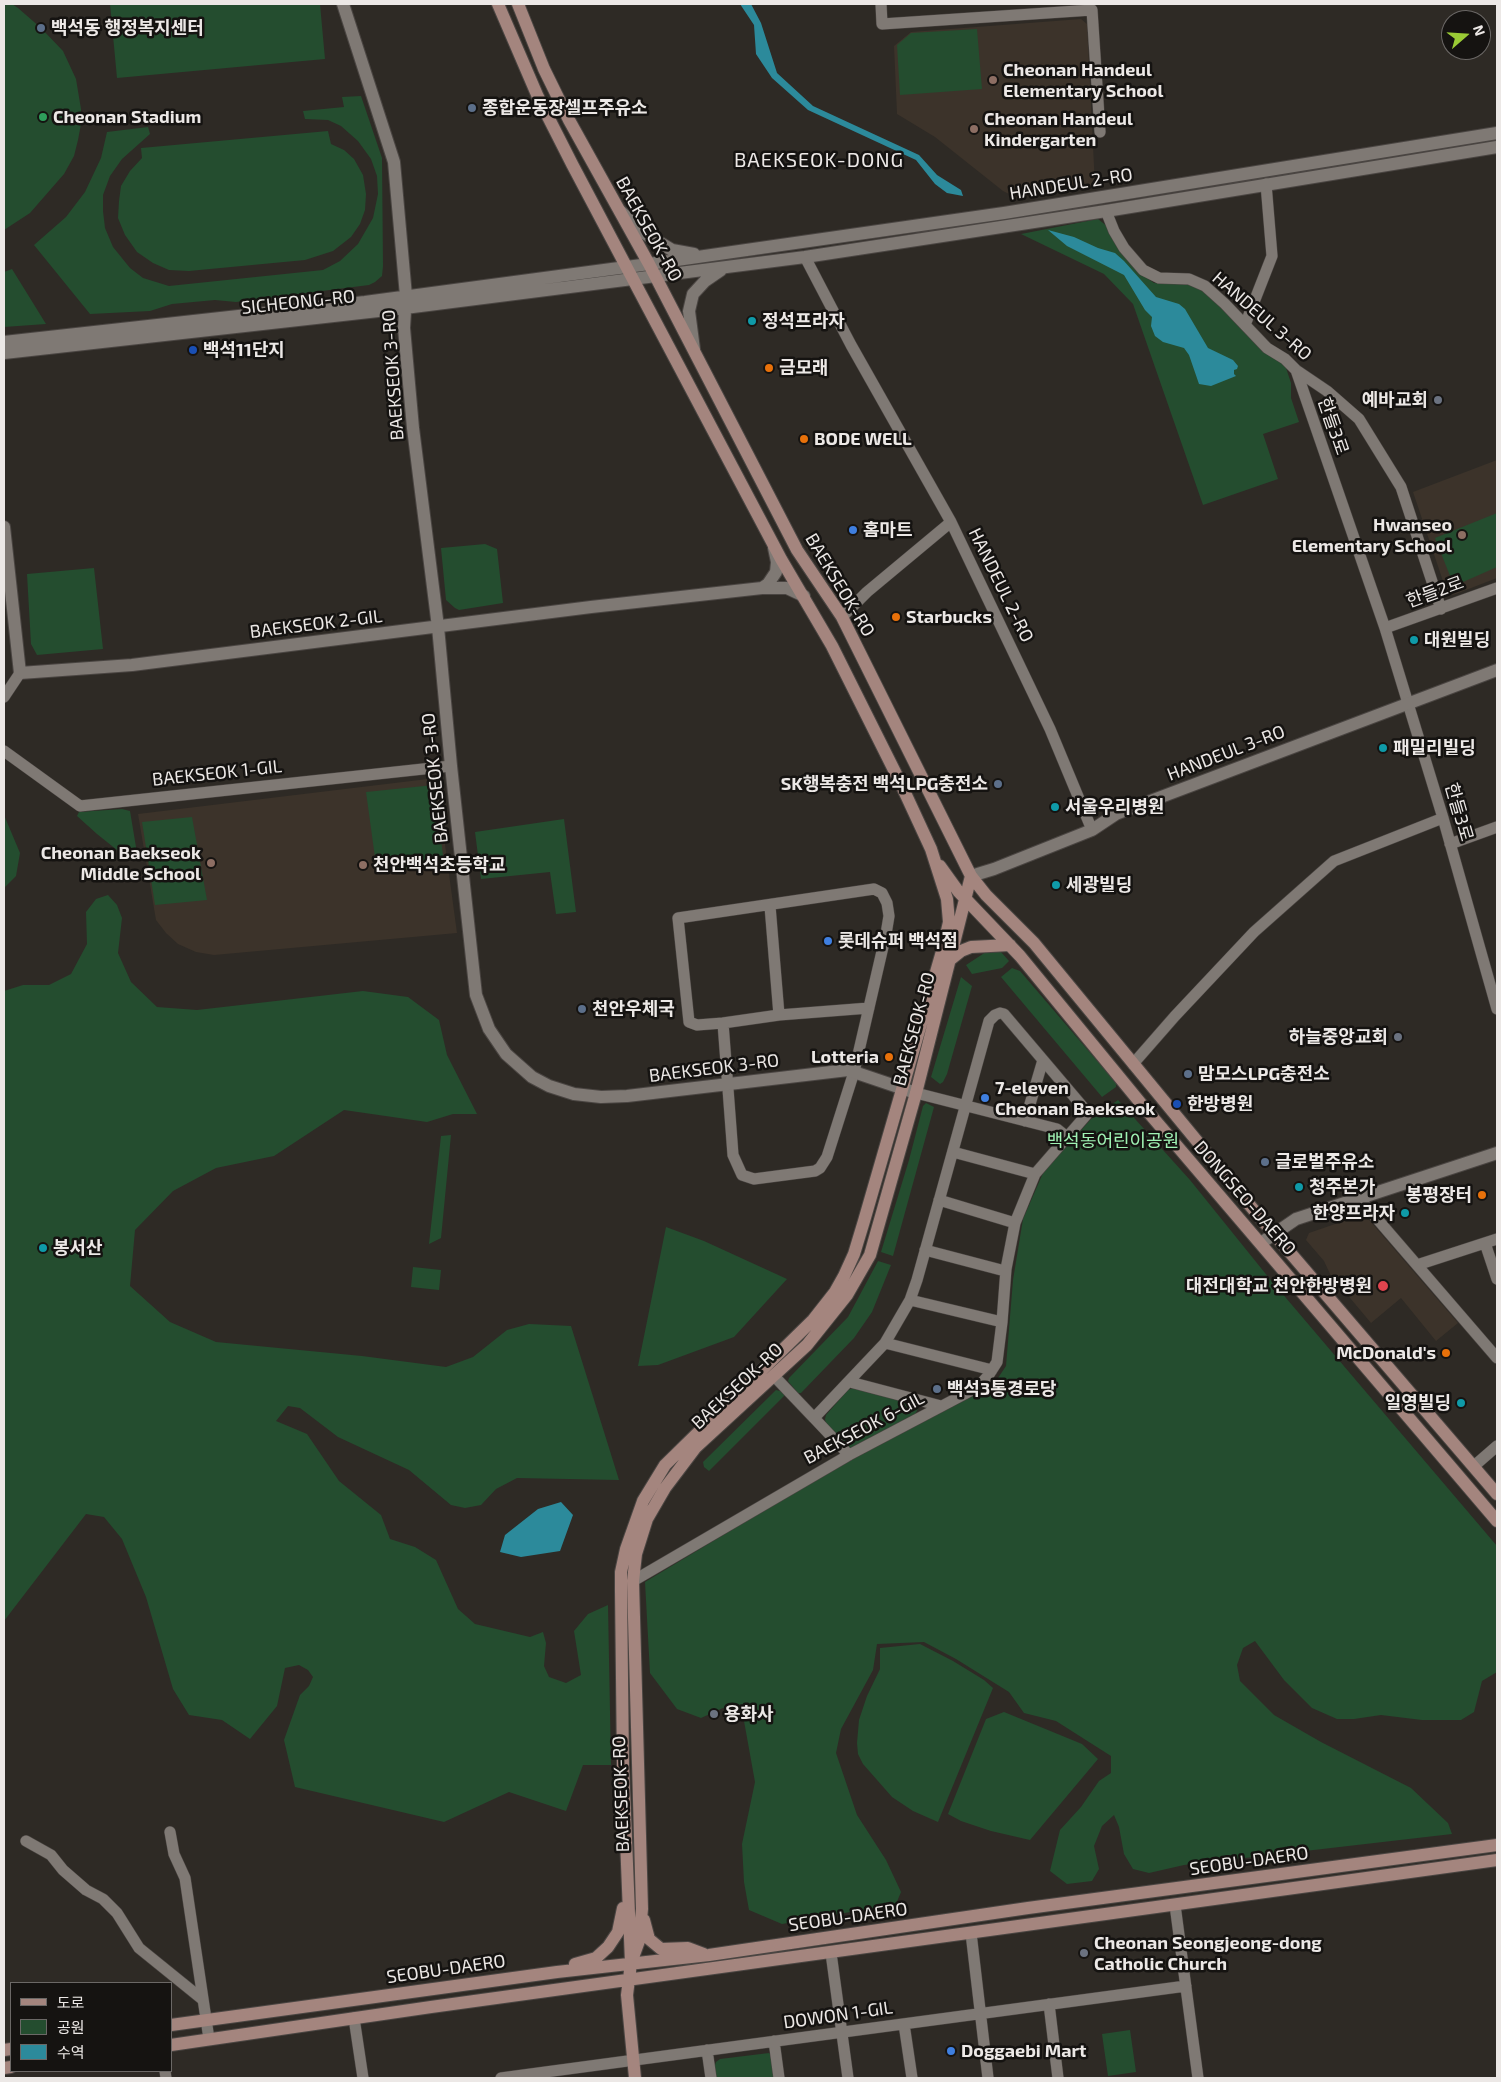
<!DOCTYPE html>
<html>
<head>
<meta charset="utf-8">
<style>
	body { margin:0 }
	#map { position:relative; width:1501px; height:2082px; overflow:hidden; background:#2e2a25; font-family:"Exo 2","Noto Sans KR",sans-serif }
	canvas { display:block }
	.frame { position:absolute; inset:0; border:5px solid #ece8e6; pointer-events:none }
	.legend { position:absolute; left:10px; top:1982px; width:162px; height:90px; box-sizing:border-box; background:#151311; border:1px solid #6b6866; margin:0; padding:6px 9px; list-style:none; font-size:15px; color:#ece8e6 }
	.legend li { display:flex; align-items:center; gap:10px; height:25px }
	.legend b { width:25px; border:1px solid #6b6866 }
	.north { position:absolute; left:1441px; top:10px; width:50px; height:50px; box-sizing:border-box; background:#151311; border:1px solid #6b6866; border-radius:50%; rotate:71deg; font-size:14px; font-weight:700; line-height:20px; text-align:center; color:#ece8e6 }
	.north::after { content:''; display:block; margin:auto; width:18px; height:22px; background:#9acb35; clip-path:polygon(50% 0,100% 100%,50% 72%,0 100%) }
</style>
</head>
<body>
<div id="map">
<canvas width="1501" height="2082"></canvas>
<div class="frame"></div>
<ul class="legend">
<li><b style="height:6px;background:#a4857e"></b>도로</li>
<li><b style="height:14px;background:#244d2f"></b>공원</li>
<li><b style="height:14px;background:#2c8a9b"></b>수역</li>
</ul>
<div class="north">N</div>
</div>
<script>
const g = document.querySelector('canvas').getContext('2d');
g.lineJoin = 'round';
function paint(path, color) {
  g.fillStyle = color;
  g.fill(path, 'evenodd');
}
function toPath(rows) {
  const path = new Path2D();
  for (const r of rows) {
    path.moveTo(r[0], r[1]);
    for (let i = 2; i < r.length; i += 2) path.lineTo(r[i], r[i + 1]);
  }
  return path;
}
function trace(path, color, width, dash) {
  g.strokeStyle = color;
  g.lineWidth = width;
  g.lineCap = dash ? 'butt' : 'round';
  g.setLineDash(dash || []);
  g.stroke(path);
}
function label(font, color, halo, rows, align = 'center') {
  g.font = font + ' "Exo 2","Noto Sans KR",sans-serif';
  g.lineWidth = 5;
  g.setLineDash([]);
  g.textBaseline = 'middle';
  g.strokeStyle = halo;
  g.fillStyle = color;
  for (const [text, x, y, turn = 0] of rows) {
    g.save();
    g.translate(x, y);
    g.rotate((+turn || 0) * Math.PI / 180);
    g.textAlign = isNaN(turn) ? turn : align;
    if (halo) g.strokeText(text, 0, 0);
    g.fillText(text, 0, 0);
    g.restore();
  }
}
paint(toPath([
	[1081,19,1087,24,1095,186,1017,198,1003,191,935,137,897,114,894,46,911,32],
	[1497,460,1497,578,1453,595,1446,590,1413,492],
	[436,778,457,933,214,955,196,952,178,944,166,933,156,920,138,814],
	[1364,1214,1458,1323,1436,1341,1401,1298,1371,1323,1330,1274,1324,1261,1306,1240,1309,1233]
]), '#3c332a');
paint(toPath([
	[4,4,12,4,18,8,41,28,63,51,76,79,81,109,81,124,78,140,74,156,64,174,30,213,4,230],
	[110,4,320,4,325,59,117,78],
	[977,29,982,89,900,95,897,45,911,33],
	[361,96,382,158,383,266,382,276,375,282,369,285,236,302,215,300,172,304,150,311,90,314,34,245,66,217,85,192,101,158,107,132,148,127,150,134,122,159,110,176,103,195,103,211,105,228,113,247,130,268,143,278,169,286,323,270,340,261,358,244,373,218,378,194,377,176,371,159,358,141,341,126,328,120,305,119,303,111,344,107,342,97],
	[328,131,331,144,344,150,354,159,363,175,366,194,365,210,360,224,351,237,333,251,305,260,189,271,169,270,153,263,137,252,125,235,118,218,119,201,121,186,130,171,142,158,141,148],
	[1098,219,1108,227,1140,273,1154,283,1185,284,1197,287,1208,294,1285,365,1291,383,1291,398,1299,422,1263,434,1278,479,1203,505,1133,304,1104,274,1021,234],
	[12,269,46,324,4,327,4,272],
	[1497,513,1497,567,1454,586,1435,538],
	[485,544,497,549,503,603,459,610,455,608,446,600,441,548],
	[94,568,103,649,37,655,31,644,27,574],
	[434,785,444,863,377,872,366,792],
	[122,809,130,811,138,859,127,858,97,834,77,816,79,812],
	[4,815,20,853,16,876,4,888],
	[192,817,207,900,155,905,142,822],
	[564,819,576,912,556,914,550,872,481,879,475,832],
	[108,895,117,905,122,918,118,953,131,982,157,1007,197,1010,363,991,408,997,439,1020,447,1055,477,1114,453,1114,427,1122,344,1110,274,1156,216,1168,173,1191,135,1230,130,1286,170,1322,216,1342,362,1356,446,1367,473,1357,507,1330,529,1324,571,1326,619,1480,517,1478,496,1489,481,1505,465,1508,451,1505,409,1470,338,1437,300,1408,288,1406,276,1421,307,1434,339,1481,381,1515,390,1539,415,1547,436,1560,458,1609,475,1624,530,1637,543,1632,546,1643,544,1666,549,1677,566,1683,581,1675,574,1631,588,1614,608,1605,611,1765,583,1765,566,1811,509,1792,444,1822,295,1787,284,1740,300,1695,309,1686,313,1677,308,1670,299,1665,285,1668,277,1706,250,1739,222,1720,189,1715,173,1689,146,1597,122,1539,104,1517,86,1514,4,1621,4,991,23,985,49,985,71,974,87,944,86,912,96,899],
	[989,950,1001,952,1009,961,1002,968,972,974,966,965],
	[1012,968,1020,971,1116,1083,1116,1087,1102,1097,1001,977],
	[961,977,972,986,947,1074,943,1082,940,1084,931,1077],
	[1118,1100,1190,1180,1269,1278,1497,1546,1497,1672,1482,1681,1474,1712,1461,1720,1422,1720,1381,1715,1354,1719,1337,1719,1312,1708,1284,1680,1255,1641,1243,1648,1237,1665,1240,1681,1274,1715,1321,1742,1411,1788,1448,1823,1452,1834,1184,1865,1149,1873,1133,1869,1124,1854,1119,1827,1114,1815,1102,1826,1094,1846,1099,1869,1092,1881,1067,1884,1050,1871,1060,1830,1081,1807,1099,1781,1111,1773,1111,1756,1056,1721,1024,1713,1009,1692,956,1659,924,1642,877,1644,873,1670,841,1729,836,1753,857,1815,886,1860,901,1892,896,1904,782,1924,749,1910,744,1882,742,1844,755,1782,744,1721,723,1708,701,1718,677,1709,650,1673,645,1582,853,1457,985,1390,998,1378,1006,1366,1013,1280,1023,1219,1043,1173,1091,1119],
	[926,1103,934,1107,893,1256,881,1252,909,1160,923,1106],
	[451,1135,441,1238,429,1244,441,1136],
	[666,1227,704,1241,787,1279,734,1337,658,1365,638,1366],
	[878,1261,891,1265,872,1312,854,1338,801,1393,798,1393,788,1381,789,1378,848,1317],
	[413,1267,441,1270,439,1290,411,1287],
	[855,1387,919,1405,919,1407,913,1418,849,1449,827,1429,825,1419,826,1415,848,1390],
	[776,1390,780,1391,785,1395,709,1471,704,1467,703,1462],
	[920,1644,953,1661,984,1680,993,1688,938,1822,913,1811,892,1797,863,1764,858,1754,857,1743,859,1720,867,1696,880,1669,880,1648],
	[1004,1712,1082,1744,1098,1759,1030,1840,991,1831,961,1821,948,1814,986,1719],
	[1130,2030,1136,2072,1108,2076,1102,2034],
	[769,2053,771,2055,776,2078,716,2078,714,2068,716,2062,720,2059]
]), '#244d2f');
paint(toPath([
	[740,4,751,4,761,23,777,73,813,106,919,155,937,175,961,190,963,196,947,193,935,184,916,160,808,110,772,78,756,54,754,25],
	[1048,230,1074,237,1098,248,1115,253,1124,261,1156,297,1179,304,1185,309,1208,348,1233,360,1238,366,1237,369,1234,370,1234,374,1236,376,1211,386,1199,384,1189,355,1184,348,1163,342,1155,336,1151,326,1152,317,1145,310,1124,275,1067,246],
	[561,1502,573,1515,560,1551,521,1557,500,1552,505,1535,538,1509]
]), '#2c8a9b');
const minor = toPath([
	[881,4,882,24,1092,10,1100,132],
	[1106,211,1114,231,1124,248,1143,270,1159,278,1189,279,1205,286,1225,304,1267,348,1285,359,1296,370,1327,391,1359,419,1401,487,1441,609],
	[805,257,851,345,951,522,1050,729,1092,830],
	[1245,325,1272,256,1266,184],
	[1296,370,1385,628,1443,818,1497,1009],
	[842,617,867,592,951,522],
	[1385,628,1497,588],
	[4,697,20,673],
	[4,751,80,806,451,766],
	[1450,844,1497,827],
	[874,889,882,893,887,903,889,916,886,934,854,1072,827,1157,820,1168,815,1171,754,1179,742,1175,733,1155,723,1023,697,1025,689,1022,678,918,874,889],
	[770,906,779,1015],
	[723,1023,779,1015,869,1008],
	[1133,1064,1175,1016,1254,932,1334,861,1443,818],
	[916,1093,1057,1129,1067,1137],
	[1025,1121,1043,1060],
	[953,1152,1035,1174],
	[1360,1199,1497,1358],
	[939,1200,1015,1223],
	[1485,1243,1497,1279],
	[925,1250,1005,1271],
	[1417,1265,1497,1239],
	[910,1300,1002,1322],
	[885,1343,992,1370],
	[850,1382,941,1406],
	[814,1418,849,1455],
	[1474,1466,1497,1446],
	[633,1581,849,1455,978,1387,988,1376,997,1362,1002,1322,1006,1269,1015,1223,1035,1174,1088,1113,1004,1014,1000,1013,995,1015,989,1021,917,1280,910,1300,885,1343,814,1418,774,1376],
	[170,1832,174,1854,185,1878,209,2039],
	[26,1841,51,1855,63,1870,86,1890,103,1899,117,1913,139,1948,202,1999],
	[1175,1905,1198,2078],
	[971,1933,988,2078],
	[831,1953,848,2078],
	[1049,2004,1058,2078],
	[354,2018,363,2078],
	[904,2024,912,2078],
	[774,2041,779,2078],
	[707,2050,711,2078],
	[165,2071,166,2078],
	[501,2078,1186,1986]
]);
const tertiary = toPath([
	[343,4,394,162,406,296,404,328,413,428,438,627,451,766,476,995,489,1029,506,1054,532,1077,549,1086,574,1094,601,1097,627,1096,848,1070,916,1093],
	[620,211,644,233,672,250,694,254],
	[4,342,365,302,649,264,1004,213,1497,133],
	[694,349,689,311,693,294,705,281,721,270],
	[4,353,405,308,805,257,1106,211,1497,147],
	[4,527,20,673,132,665,591,607,762,588,787,588,804,596],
	[762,588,768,584,776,572,777,562,774,548],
	[971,876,994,869,1092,830,1116,814,1497,670],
	[1261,1243,1296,1219,1497,1153]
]);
const secondary = toPath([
	[498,4,538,97,572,164,781,559,832,646,900,782,931,849,947,899,949,922,943,948,864,1221,854,1254,844,1276,835,1292,813,1320,665,1465,643,1501,626,1549,621,1572,621,1591,623,1765,631,1963],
	[518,4,544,69,569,120,649,264,797,550,842,617,971,876,986,895,1034,943,1257,1214,1497,1494],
	[940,866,958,891,1020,956,1143,1106,1497,1521],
	[951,959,961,951,971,947,1010,945],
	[644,1920,649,1939,661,1949,688,1948,704,1954],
	[575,1964,596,1958,608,1947,618,1932,623,1908],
	[171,2025,557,1972,709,1955,1028,1908,1497,1845],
	[171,2045,431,2007,1497,1860],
	[4,2050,11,2049],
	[4,2068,11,2067],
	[635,2078,627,1995,631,1963,639,1941,642,1909,633,1581,636,1554,647,1519,665,1488,696,1447,807,1345,847,1295,870,1255,916,1093,971,876]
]);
trace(minor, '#4a4542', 12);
trace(tertiary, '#4a4542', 14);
trace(secondary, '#4a4542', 14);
trace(minor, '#7f7974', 11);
trace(tertiary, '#7f7974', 12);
trace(secondary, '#a4857e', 12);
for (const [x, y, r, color] of [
	[41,28,5,"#5c6f8a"],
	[993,80,5,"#8d6e63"],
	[472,108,5,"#5c6f8a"],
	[43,117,5,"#2e9e5b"],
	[974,129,5,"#8d6e63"],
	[752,321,5,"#0f9aa8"],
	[193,350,5,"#1a4fb4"],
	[769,368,5,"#e8710a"],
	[1438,400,5,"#6b7280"],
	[804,439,5,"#e8710a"],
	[853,530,5,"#3f7fe0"],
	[1462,535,5,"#8d6e63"],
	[896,617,5,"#e8710a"],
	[1414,640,5,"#0f9aa8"],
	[1383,748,5,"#0f9aa8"],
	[998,784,5,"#5c6f8a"],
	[1055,807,5,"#0f9aa8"],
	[211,863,5,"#8d6e63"],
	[363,865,5,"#8d6e63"],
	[1056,885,5,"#0f9aa8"],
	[828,941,5,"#3f7fe0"],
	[582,1009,5,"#5c6f8a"],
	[1398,1037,5,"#6b7280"],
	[889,1057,5,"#e8710a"],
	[1188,1074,5,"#5c6f8a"],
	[985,1098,5,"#3f7fe0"],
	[1177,1104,5,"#1a4fb4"],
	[1265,1162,5,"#5c6f8a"],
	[1299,1187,5,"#0f9aa8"],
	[1482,1195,5,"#e8710a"],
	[1405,1213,5,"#0f9aa8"],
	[43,1248,5,"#0f9aa8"],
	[1383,1286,6,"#e0444e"],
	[1446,1353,5,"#e8710a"],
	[937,1389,5,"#5c6f8a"],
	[1461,1403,5,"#0f9aa8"],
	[714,1714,5,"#6b7280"],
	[1084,1953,5,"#6b7280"],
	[951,2051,5,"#3f7fe0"]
]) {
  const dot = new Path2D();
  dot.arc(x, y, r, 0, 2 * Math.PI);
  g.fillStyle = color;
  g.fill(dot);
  trace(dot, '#151311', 2);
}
label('bold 18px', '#ece8e6', '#151311', [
	["백석동 행정복지센터",51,28],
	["Cheonan Handeul",1003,70],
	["Elementary School",1003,91],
	["종합운동장셀프주유소",482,108],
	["Cheonan Stadium",53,117],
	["Cheonan Handeul",984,119],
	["Kindergarten",984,140],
	["정석프라자",762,321],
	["백석11단지",203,350],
	["금모래",779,368],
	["예바교회",1428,400,"right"],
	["BODE WELL",814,439],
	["Hwanseo",1452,525,"right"],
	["Elementary School",1452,546,"right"],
	["홈마트",863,530],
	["Starbucks",906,617],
	["대원빌딩",1424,640],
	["패밀리빌딩",1393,748],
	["SK행복충전 백석LPG충전소",988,784,"right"],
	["서울우리병원",1065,807],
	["Cheonan Baekseok",201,853,"right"],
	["Middle School",201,874,"right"],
	["천안백석초등학교",373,865],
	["세광빌딩",1066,885],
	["롯데슈퍼 백석점",838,941],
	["천안우체국",592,1009],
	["하늘중앙교회",1388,1037,"right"],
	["Lotteria",879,1057,"right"],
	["맘모스LPG충전소",1198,1074],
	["7-eleven",995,1088],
	["Cheonan Baekseok",995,1109],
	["한방병원",1187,1104],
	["글로벌주유소",1275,1162],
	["청주본가",1309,1187],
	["봉평장터",1472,1195,"right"],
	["한양프라자",1395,1213,"right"],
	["봉서산",53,1248],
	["대전대학교 천안한방병원",1372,1286,"right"],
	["McDonald's",1436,1353,"right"],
	["백석3통경로당",947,1389],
	["일영빌딩",1451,1403,"right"],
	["용화사",724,1714],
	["Cheonan Seongjeong-dong",1094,1943],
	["Catholic Church",1094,1964],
	["Doggaebi Mart",961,2051]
], 'left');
label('18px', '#ece8e6', '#151311', [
	["HANDEUL 2-RO",1071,184,-9],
	["BAEKSEOK-RO",649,229,61],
	["SICHEONG-RO",298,302,-6],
	["HANDEUL 3-RO",1262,316,41],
	["BAEKSEOK 3-RO",393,375,-94],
	["한들3로",1333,426,71],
	["BAEKSEOK-RO",840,585,59],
	["HANDEUL 2-RO",1001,585,64],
	["한들2로",1435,592,-20],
	["BAEKSEOK 2-GIL",316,624,-7],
	["HANDEUL 3-RO",1226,753,-21],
	["BAEKSEOK 1-GIL",217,773,-6],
	["BAEKSEOK 3-RO",435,778,-96],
	["한들3로",1459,812,74],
	["BAEKSEOK-RO",914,1029,-75],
	["BAEKSEOK 3-RO",714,1068,-7],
	["DONGSEO-DAERO",1245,1198,49],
	["BAEKSEOK-RO",737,1386,-43],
	["BAEKSEOK 6-GIL",864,1428,-28],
	["BAEKSEOK-RO",621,1794,-92],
	["SEOBU-DAERO",1249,1861,-8],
	["SEOBU-DAERO",848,1917,-8],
	["SEOBU-DAERO",446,1969,-8],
	["DOWON 1-GIL",838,2015,-8]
]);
label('18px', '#a0f3b4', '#151311', [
	["백석동어린이공원",1113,1141]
]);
g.letterSpacing = '1px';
label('20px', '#ece8e6', '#151311', [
	["BAEKSEOK-DONG",819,160]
]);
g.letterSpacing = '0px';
</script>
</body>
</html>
